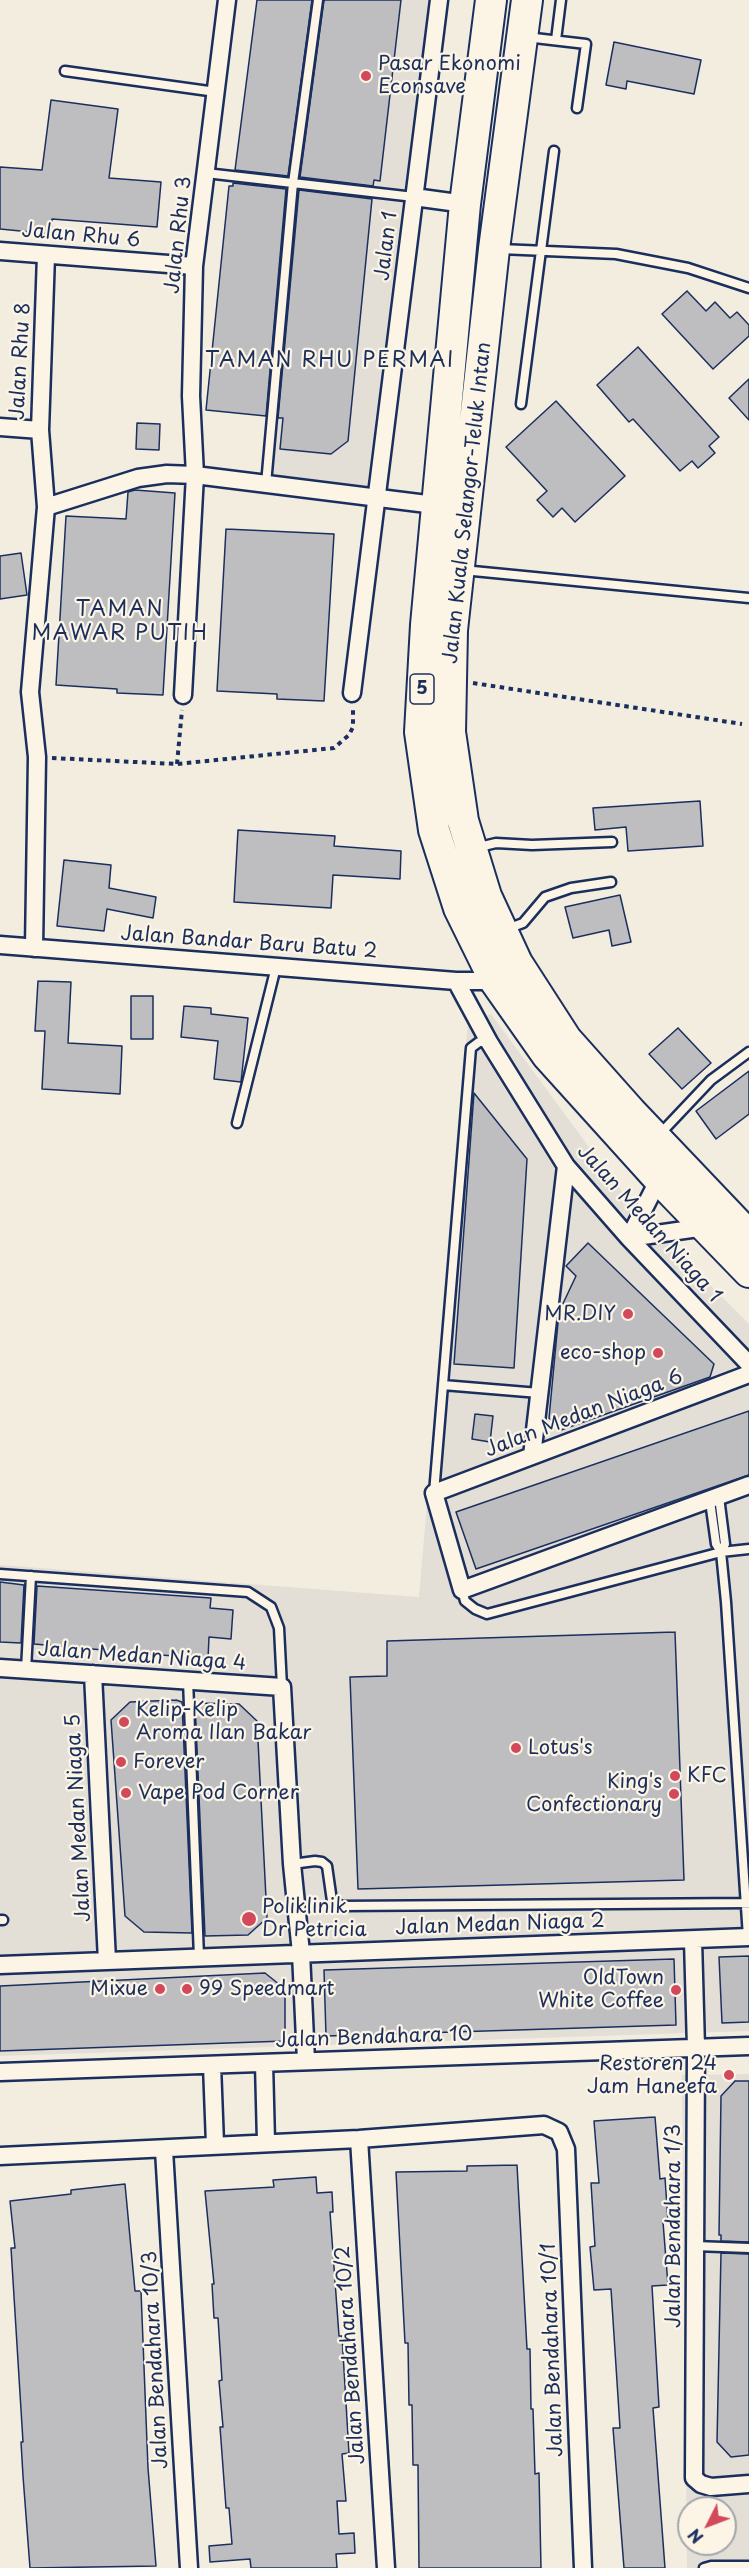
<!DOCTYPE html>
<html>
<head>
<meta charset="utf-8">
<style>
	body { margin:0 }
	#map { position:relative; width:749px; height:2568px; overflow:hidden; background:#f3ede0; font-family:"Playpen Sans",sans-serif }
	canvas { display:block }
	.north { position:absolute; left:677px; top:2496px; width:60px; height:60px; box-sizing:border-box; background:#fcf5e5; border:2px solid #a2a6af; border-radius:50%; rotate:228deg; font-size:16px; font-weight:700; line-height:24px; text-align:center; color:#1b2f5e }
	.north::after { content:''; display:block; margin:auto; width:21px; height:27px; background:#d1495b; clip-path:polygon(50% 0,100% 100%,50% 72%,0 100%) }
</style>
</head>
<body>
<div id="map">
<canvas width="749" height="2568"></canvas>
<div class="north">N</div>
</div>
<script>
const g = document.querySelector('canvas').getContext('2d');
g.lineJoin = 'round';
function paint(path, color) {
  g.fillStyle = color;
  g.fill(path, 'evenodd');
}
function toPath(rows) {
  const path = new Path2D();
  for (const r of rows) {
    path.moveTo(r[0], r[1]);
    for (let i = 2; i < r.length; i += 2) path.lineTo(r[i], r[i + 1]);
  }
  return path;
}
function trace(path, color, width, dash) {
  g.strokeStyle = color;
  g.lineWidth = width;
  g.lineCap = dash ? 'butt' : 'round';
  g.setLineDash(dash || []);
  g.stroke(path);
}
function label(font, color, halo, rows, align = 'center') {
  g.font = font + ' "Playpen Sans",sans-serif';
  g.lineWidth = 4.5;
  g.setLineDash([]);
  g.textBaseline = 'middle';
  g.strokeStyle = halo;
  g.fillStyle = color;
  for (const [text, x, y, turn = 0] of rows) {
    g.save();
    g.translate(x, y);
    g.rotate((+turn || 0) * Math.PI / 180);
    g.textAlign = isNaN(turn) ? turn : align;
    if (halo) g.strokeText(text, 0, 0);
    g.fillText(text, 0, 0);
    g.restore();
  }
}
paint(toPath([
	[324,0,429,0,405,191,300,179],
	[305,188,403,201,367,486,269,474],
	[491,1014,634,1208,749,1324,749,2031,0,2056,0,1565,419,1597,468,1022],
	[749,2074,749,2568,687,2568,682,2075],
	[689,2508,725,2508,725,2544,689,2544]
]), '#e3dfd6');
const building = toPath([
	[257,0,312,0,288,176,235,170,257,0],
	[324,0,401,0,380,181,374,180,373,186,300,177,324,0],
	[614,42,701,60,694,94,627,81,626,89,606,85,614,42],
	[51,100,118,109,109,178,161,182,157,227,52,219,51,234,0,229,0,167,42,170,51,100],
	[233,183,286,189,266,416,206,410,229,186,233,186,233,183],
	[299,190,372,199,348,441,331,454,280,449,283,418,278,418,299,190],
	[687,291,706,311,715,302,730,318,737,312,749,325,749,336,713,369,662,314,687,291],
	[638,347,719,437,709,446,715,453,698,468,692,461,680,471,633,419,629,422,597,385,638,347],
	[749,379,749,420,729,398,749,379],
	[556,401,625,476,575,522,562,508,553,517,537,500,547,491,506,447,556,401],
	[137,423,160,424,159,450,136,449,137,423],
	[135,490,175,493,163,695,117,693,117,689,56,685,66,516,126,519,128,492,135,490],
	[226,529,334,534,324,701,277,699,277,694,217,691,226,529],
	[21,553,27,595,0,599,0,556,21,553],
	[700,801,703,846,628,851,626,827,595,830,593,808,700,801],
	[238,830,335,836,334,846,401,851,400,879,333,875,331,908,234,902,238,830],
	[64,860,111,865,109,888,156,897,153,918,107,909,104,931,57,926,64,860],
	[620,895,631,942,612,946,609,930,573,938,565,907,620,895],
	[38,981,71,982,68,1043,122,1046,120,1094,42,1089,45,1031,35,1031,38,981],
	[131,996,153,996,153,1039,131,1039,131,996],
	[184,1006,211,1008,211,1014,248,1018,241,1082,214,1079,218,1041,181,1037,184,1006],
	[678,1028,711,1063,682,1089,649,1054,678,1028],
	[749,1071,749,1114,716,1139,696,1111,749,1071],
	[474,1093,527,1159,514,1368,454,1364,474,1093],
	[588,1243,714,1364,710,1377,561,1430,549,1418,559,1312,576,1276,566,1266,588,1243],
	[749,1411,749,1475,476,1569,456,1512,749,1411],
	[475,1414,493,1416,490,1442,472,1439,475,1414],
	[0,1582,24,1585,21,1643,0,1642,0,1582],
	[37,1586,211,1598,210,1608,233,1610,231,1639,209,1637,208,1659,34,1644,37,1586],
	[675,1632,684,1880,358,1889,350,1677,387,1676,387,1641,675,1632],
	[176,1700,182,1702,192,1933,144,1932,125,1916,111,1720,130,1702,176,1700],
	[195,1703,239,1704,257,1721,267,1918,248,1935,205,1936,195,1703],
	[749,1956,749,2022,722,2023,719,1957,749,1956],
	[674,1959,676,2025,326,2036,324,1970,674,1959],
	[265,1973,285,1989,285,2041,0,2051,0,1986,265,1973],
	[735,2081,749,2081,749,2242,721,2241,721,2235,719,2235,721,2096,735,2081],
	[655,2117,660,2179,665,2178,668,2221,663,2222,668,2285,652,2286,659,2407,653,2408,665,2568,624,2568,613,2428,620,2428,611,2289,594,2290,590,2247,595,2246,591,2183,599,2183,594,2121,655,2117],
	[517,2165,527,2349,530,2349,531,2409,533,2409,535,2474,539,2473,541,2568,419,2568,418,2465,413,2465,412,2405,409,2405,408,2343,405,2343,396,2172,467,2171,467,2166,517,2165],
	[316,2177,317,2193,332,2192,333,2212,330,2212,339,2336,342,2336,349,2453,342,2454,346,2501,337,2501,339,2534,354,2533,355,2553,336,2554,337,2568,251,2568,250,2559,210,2562,209,2546,232,2544,229,2508,226,2508,220,2427,223,2427,219,2381,222,2380,218,2318,214,2318,212,2284,214,2284,205,2191,274,2187,273,2180,316,2177],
	[125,2184,135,2291,141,2291,148,2468,156,2566,30,2568,23,2476,21,2442,23,2442,11,2248,15,2248,10,2201,71,2194,71,2190,125,2184],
	[721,2253,749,2254,749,2455,731,2457,717,2442,721,2253]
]);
paint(building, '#bebec0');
trace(building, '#1b2f5e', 1.5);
const lane = toPath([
	[526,37,586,44,577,108],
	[556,40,561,0],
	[65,71,216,92],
	[206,173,414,197],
	[500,249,616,254,688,268,749,288],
	[521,404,554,151],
	[266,484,293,183,318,0],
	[463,570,749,598],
	[475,848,496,843,532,845,612,842],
	[507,929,523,923,545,897,571,888,611,882],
	[237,1123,276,967],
	[659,1135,711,1080,749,1052],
	[443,1385,539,1393],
	[434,1493,471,1048,479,1042,489,1042],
	[719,1497,725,1544,721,1552],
	[710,1501,716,1544,721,1552,726,1602,748,1937],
	[0,1574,248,1592,271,1607,279,1628,282,1687],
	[462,1590,465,1601,475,1609,487,1614,721,1552,749,1549],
	[26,1670,31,1576],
	[188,1680,199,1957],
	[292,1864,315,1861,322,1862,327,1866,332,1901,342,1906,749,1903],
	[0,1920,3,1920],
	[695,2246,749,2248],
	[704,2568,711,2566,749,2566]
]);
const street = toPath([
	[414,197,465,204],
	[0,251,194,266],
	[0,427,40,430,46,255],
	[46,507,138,478,167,474,195,475,443,506],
	[352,693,439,0],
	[183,695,195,475,191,396,194,266,227,0],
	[0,945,456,981,495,981],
	[34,948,37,757,30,692,46,507,40,430],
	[456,981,489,1042,566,1166,629,1238,749,1364],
	[629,1238,705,1227],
	[629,1238,659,1179],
	[749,1374,434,1493,462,1590,749,1485],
	[532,1456,566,1166],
	[0,1668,282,1687,292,1864,301,1953,306,2061],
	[93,1674,107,1961],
	[693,1940,696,2048,694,2478,701,2484,711,2487,749,2484],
	[0,1965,749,1937],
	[264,2063,266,2142],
	[212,2065,215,2144],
	[0,2072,749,2046],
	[359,2139,386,2568],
	[164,2150,189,2568],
	[0,2156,359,2139,544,2125,559,2132,566,2149,583,2568]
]);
const highway = toPath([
	[491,0,465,204,426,625,420,732,434,830,459,908,495,981,547,1055,659,1179,749,1272],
	[527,0,494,249,452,630,450,732,463,821,486,896,517,963,566,1039,631,1112,749,1236]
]);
trace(lane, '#1b2f5e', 13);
trace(street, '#1b2f5e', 21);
trace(highway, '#1b2f5e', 34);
trace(toPath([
	[473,683,742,724],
	[52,758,177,764,334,748,349,735,353,727,353,710],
	[177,764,182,710]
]), '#1b2f5e', 4, [4.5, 4.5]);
trace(lane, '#fcf5e5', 8);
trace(street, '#fcf5e5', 16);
trace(highway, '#fcf5e5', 30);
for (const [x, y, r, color] of [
	[366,76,6,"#d1495b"],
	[628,1314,6,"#d1495b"],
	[658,1353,6,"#d1495b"],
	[124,1722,6,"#d1495b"],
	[516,1748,6,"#d1495b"],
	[121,1762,6,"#d1495b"],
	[675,1776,6,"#d1495b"],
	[126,1793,6,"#d1495b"],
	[674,1794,6,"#d1495b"],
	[249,1919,8,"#d1495b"],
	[160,1989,6,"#d1495b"],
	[187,1989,6,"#d1495b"],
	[676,1990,6,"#d1495b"],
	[729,2075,6,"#d1495b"]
]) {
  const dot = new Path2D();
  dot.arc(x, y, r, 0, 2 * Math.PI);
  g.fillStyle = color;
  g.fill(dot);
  trace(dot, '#fcf5e5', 2);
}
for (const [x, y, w] of [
	[422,689,24]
]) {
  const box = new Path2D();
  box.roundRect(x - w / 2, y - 15, w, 30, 4.5);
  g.fillStyle = '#fcf5e5';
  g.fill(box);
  trace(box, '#1b2f5e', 1.5);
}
label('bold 18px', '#1b2f5e', null, [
	["5",422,689]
]);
label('20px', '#1b2f5e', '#fcf5e5', [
	["Pasar Ekonomi",378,64],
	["Econsave",378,87],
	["MR.DIY",616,1314,"right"],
	["eco-shop",646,1353,"right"],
	["Kelip-Kelip",136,1710],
	["Aroma Ilan Bakar",136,1733],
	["Lotus's",528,1748],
	["Forever",133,1762],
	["KFC",687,1776],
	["King's",662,1782,"right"],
	["Confectionary",662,1805,"right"],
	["Vape Pod Corner",138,1793],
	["Poliklinik",262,1907],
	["Dr Petricia",262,1930],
	["OldTown",664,1978,"right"],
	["White Coffee",664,2001,"right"],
	["Mixue",148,1989,"right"],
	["99 Speedmart",199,1989],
	["Restoren 24",717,2064,"right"],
	["Jam Haneefa",717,2087,"right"]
], 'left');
label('20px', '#1b2f5e', '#fcf5e5', [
	["Jalan Rhu 3",179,235,-84],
	["Jalan Rhu 6",81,236,5],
	["Jalan 1",387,246,-83],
	["Jalan Rhu 8",21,361,-87],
	["Jalan Kuala Selangor-Teluk Intan",468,503,-84],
	["Jalan Bandar Baru Batu 2",249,943,4],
	["Jalan Medan Niaga 1",649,1224,48],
	["Jalan Medan Niaga 6",584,1414,-21],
	["Jalan Medan Niaga 4",142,1657,4],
	["Jalan Medan Niaga 5",79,1818,-93],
	["Jalan Medan Niaga 2",500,1925,-2],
	["Jalan Bendahara 10",374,2038,-2],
	["Jalan Bendahara 1/3",674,2226,-90],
	["Jalan Bendahara 10/1",553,2350,-92],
	["Jalan Bendahara 10/2",351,2355,-94],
	["Jalan Bendahara 10/3",156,2360,-93]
]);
g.letterSpacing = '1.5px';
label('21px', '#1b2f5e', '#fcf5e5', [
	["TAMAN RHU PERMAI",330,361],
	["TAMAN",120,610],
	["MAWAR PUTIH",120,634]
]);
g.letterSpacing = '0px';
</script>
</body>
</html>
